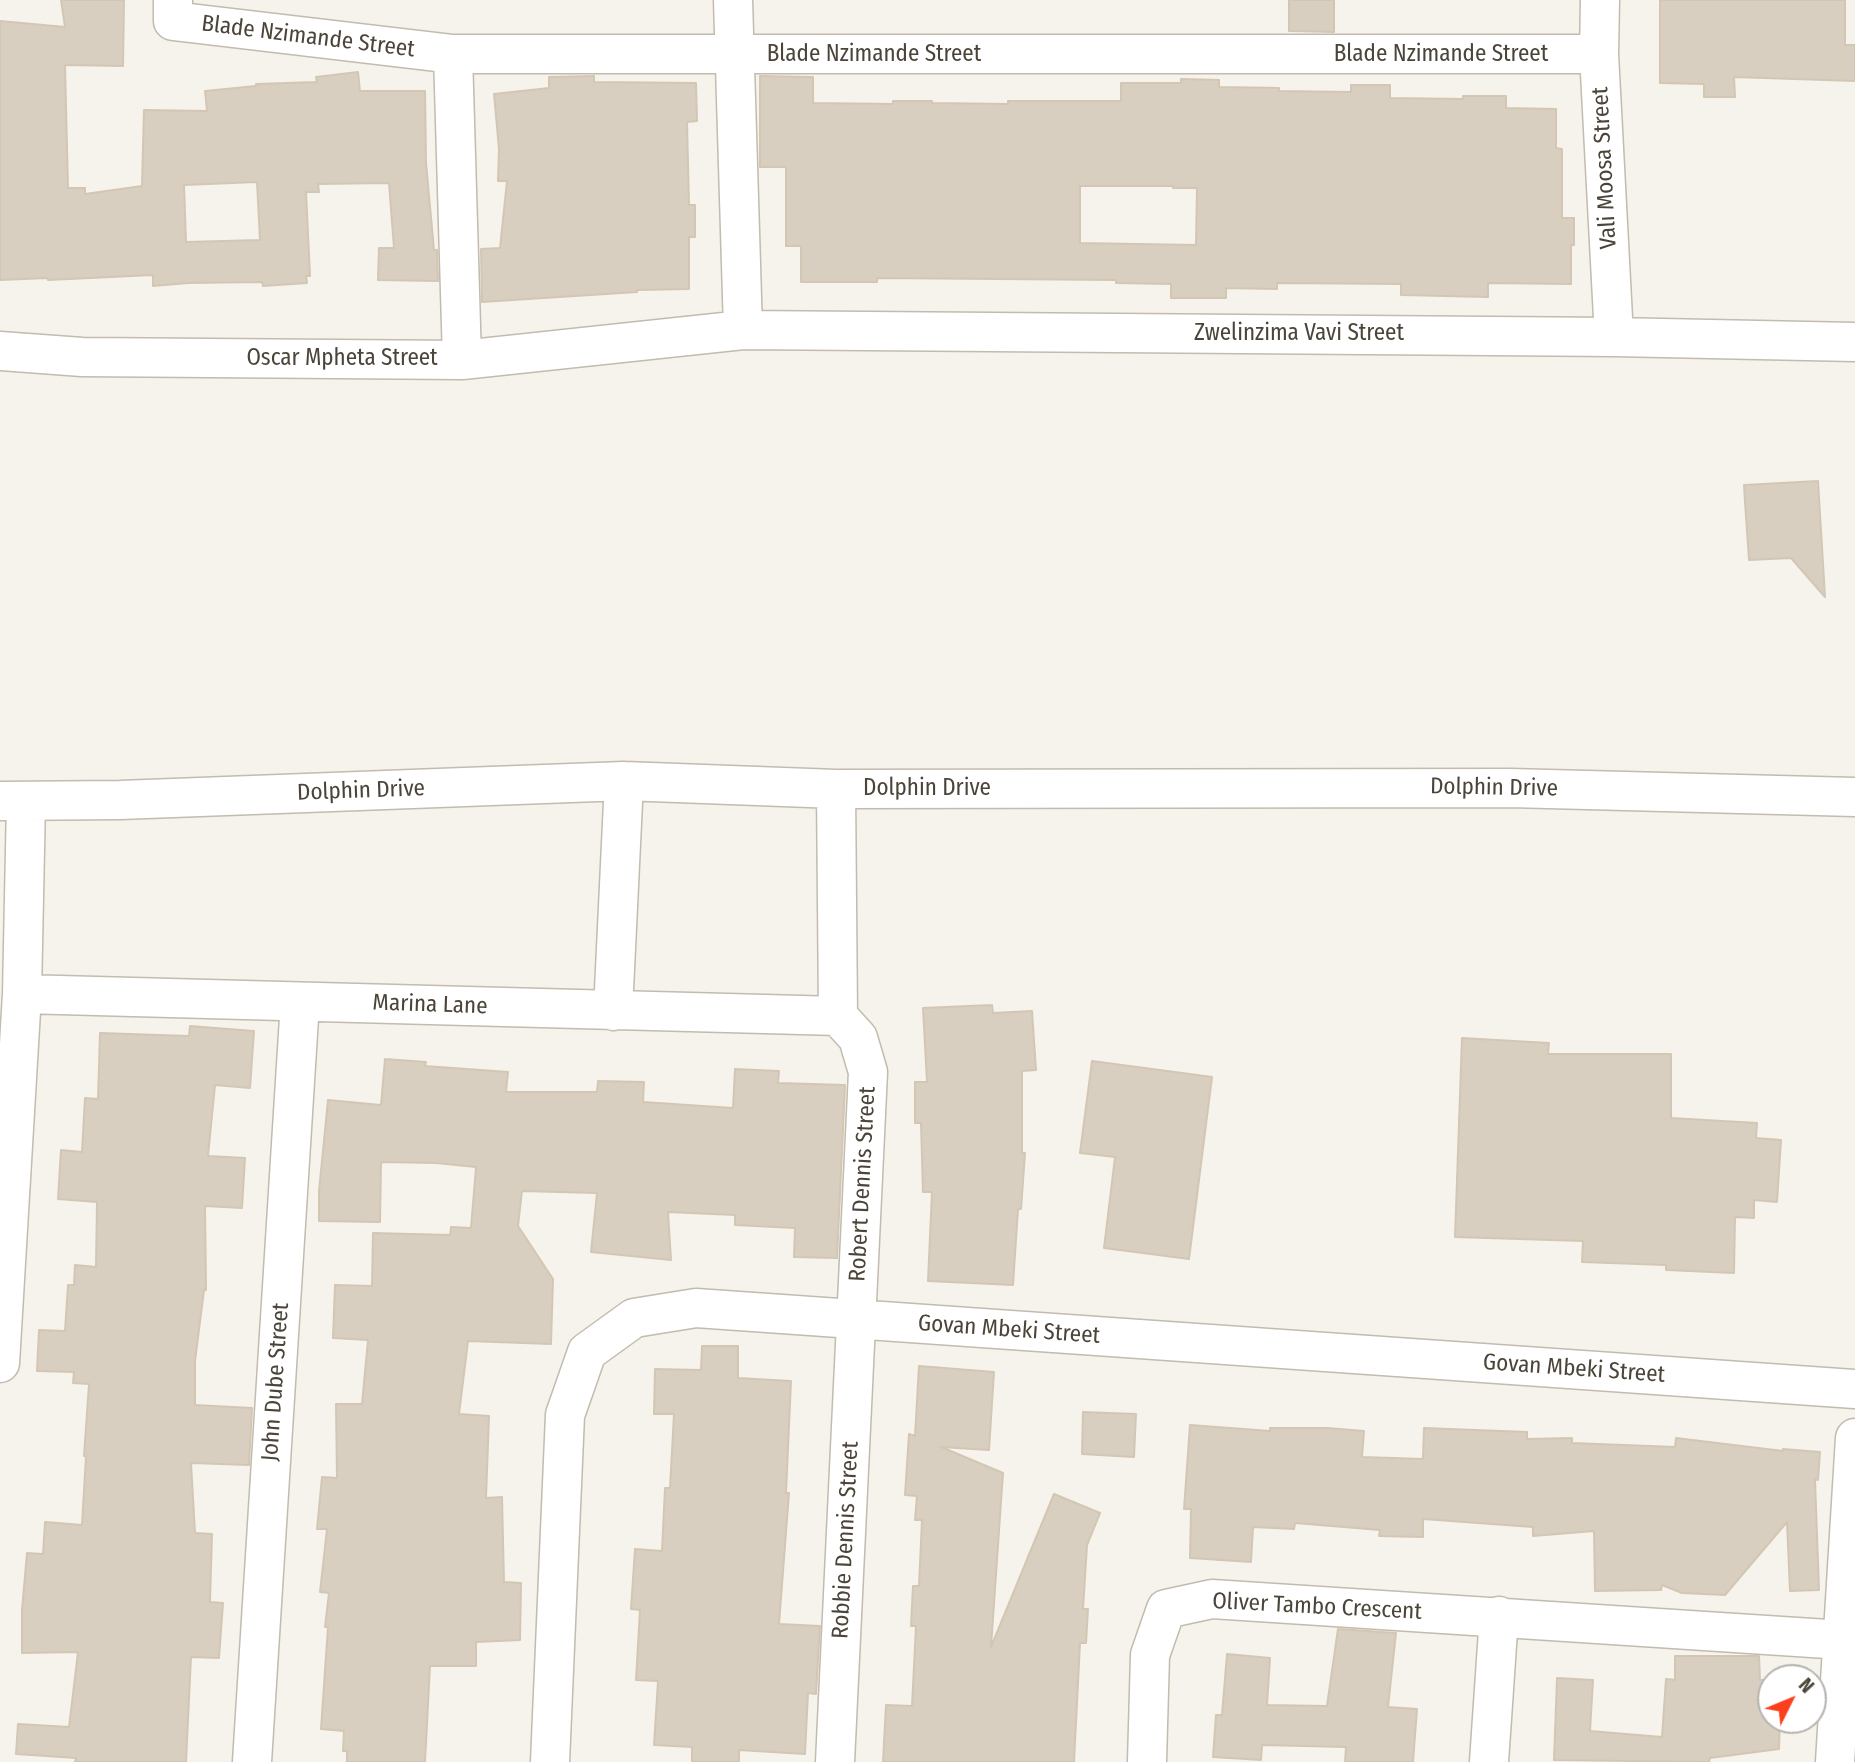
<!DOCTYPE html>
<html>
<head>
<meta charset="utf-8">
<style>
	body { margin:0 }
	#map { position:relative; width:1855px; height:1762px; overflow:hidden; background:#f6f3ec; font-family:"Fira Sans Condensed",sans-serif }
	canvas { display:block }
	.north { position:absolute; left:1757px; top:1664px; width:70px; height:70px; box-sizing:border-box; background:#fff; border:2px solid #b7b4b0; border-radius:50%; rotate:47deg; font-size:19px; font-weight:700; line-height:28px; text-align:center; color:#4b4439 }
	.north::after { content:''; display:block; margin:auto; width:24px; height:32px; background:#fc3f1d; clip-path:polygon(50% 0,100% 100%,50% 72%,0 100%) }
</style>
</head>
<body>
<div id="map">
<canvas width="1855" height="1762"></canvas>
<div class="north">N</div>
</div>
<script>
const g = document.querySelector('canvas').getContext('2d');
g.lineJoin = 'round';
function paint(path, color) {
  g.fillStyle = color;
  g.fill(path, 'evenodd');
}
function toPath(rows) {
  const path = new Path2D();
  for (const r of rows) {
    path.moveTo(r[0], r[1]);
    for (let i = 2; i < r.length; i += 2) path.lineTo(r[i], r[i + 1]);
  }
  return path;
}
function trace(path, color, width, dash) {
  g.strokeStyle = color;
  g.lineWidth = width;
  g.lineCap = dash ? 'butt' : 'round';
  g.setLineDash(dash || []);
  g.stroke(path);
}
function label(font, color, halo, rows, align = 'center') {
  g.font = font + ' "Fira Sans Condensed",sans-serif';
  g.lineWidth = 5;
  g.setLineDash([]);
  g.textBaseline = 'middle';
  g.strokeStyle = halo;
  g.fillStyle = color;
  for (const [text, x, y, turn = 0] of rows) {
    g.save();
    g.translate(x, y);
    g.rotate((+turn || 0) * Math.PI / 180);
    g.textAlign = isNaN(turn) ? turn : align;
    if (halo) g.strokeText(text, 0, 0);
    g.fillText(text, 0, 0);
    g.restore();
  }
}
const building = toPath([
	[61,0,124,0,123,66,65,65,68,188,85,188,85,194,142,186,144,110,207,111,205,91,256,86,256,84,317,82,316,77,358,72,360,91,425,91,426,163,434,250,437,250,438,281,378,280,379,248,394,248,389,183,318,184,319,192,306,192,310,276,306,276,307,283,263,286,262,282,188,283,153,286,153,275,48,280,48,278,0,280,0,21,65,27,61,0],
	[257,182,260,240,186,242,184,185,257,182],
	[1289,0,1334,0,1334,32,1289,31,1289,0],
	[1660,0,1845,0,1845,45,1855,45,1855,81,1734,77,1735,97,1704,97,1704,84,1660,83,1660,0],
	[594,76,594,82,696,83,697,121,687,122,689,205,695,205,695,237,689,237,689,289,637,290,637,292,482,302,481,249,500,248,507,181,498,181,499,149,494,94,549,88,549,77,594,76],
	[760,76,813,77,813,103,893,104,893,101,932,101,932,103,1008,104,1008,101,1121,101,1121,83,1181,83,1181,79,1219,80,1219,87,1279,88,1279,91,1351,92,1351,85,1390,85,1390,98,1463,99,1463,96,1506,96,1506,108,1556,109,1556,148,1562,149,1562,218,1574,218,1574,245,1571,245,1571,284,1488,283,1488,297,1401,295,1401,284,1277,283,1277,289,1226,288,1226,298,1171,298,1171,284,1116,283,1116,280,877,278,877,282,801,282,801,246,786,246,786,167,760,167,760,76],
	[1080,186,1173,186,1173,188,1197,188,1196,245,1080,243,1080,186],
	[1818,481,1825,597,1791,558,1749,560,1745,502,1744,485,1818,481],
	[992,1005,993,1013,1032,1011,1036,1070,1022,1071,1022,1153,1025,1153,1021,1209,1018,1209,1013,1285,928,1281,932,1192,923,1192,921,1123,915,1123,915,1082,927,1082,923,1008,992,1005],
	[190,1026,254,1031,250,1088,215,1085,208,1156,245,1158,242,1208,205,1206,206,1290,204,1290,195,1361,195,1405,252,1408,249,1465,191,1463,195,1533,212,1534,210,1602,223,1603,219,1658,191,1657,186,1762,75,1762,76,1758,16,1754,18,1724,69,1727,78,1652,22,1653,22,1610,27,1553,43,1554,45,1522,82,1525,86,1456,84,1456,89,1384,73,1383,74,1372,37,1371,39,1330,65,1331,68,1285,74,1285,75,1265,96,1267,97,1202,58,1199,61,1150,82,1152,85,1098,98,1099,100,1033,189,1036,190,1026],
	[1462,1038,1549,1043,1548,1054,1671,1054,1671,1118,1757,1123,1756,1138,1781,1140,1777,1202,1754,1200,1754,1218,1735,1217,1734,1273,1666,1270,1666,1265,1582,1262,1583,1241,1455,1237,1462,1038],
	[385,1059,426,1062,425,1066,508,1072,506,1092,597,1092,598,1081,644,1082,643,1102,733,1108,735,1069,779,1071,778,1083,845,1085,837,1258,794,1257,795,1228,735,1225,735,1215,668,1212,671,1260,591,1252,597,1193,522,1191,518,1226,553,1279,551,1344,468,1341,459,1414,489,1416,486,1498,502,1497,504,1582,521,1583,520,1640,476,1642,476,1666,430,1666,425,1762,347,1762,347,1751,343,1751,344,1731,321,1729,328,1627,325,1627,329,1593,320,1592,327,1529,317,1529,322,1477,337,1478,336,1404,362,1404,368,1340,333,1338,335,1285,372,1286,373,1233,450,1235,451,1227,471,1228,476,1167,436,1163,381,1162,380,1222,319,1221,319,1191,328,1100,381,1105,385,1059],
	[1092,1061,1212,1077,1189,1259,1104,1248,1115,1157,1080,1153,1092,1061],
	[702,1346,738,1346,738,1378,791,1381,786,1493,789,1493,779,1624,820,1626,816,1694,808,1693,805,1754,739,1750,739,1762,692,1762,692,1747,654,1745,658,1681,636,1680,640,1610,631,1609,635,1549,662,1551,665,1488,670,1488,674,1414,654,1414,655,1369,701,1370,702,1346],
	[919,1366,994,1372,989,1450,941,1447,1003,1473,991,1647,1054,1494,1100,1513,1087,1545,1083,1609,1088,1609,1086,1643,1080,1643,1074,1762,883,1762,886,1705,912,1706,916,1626,911,1626,913,1586,919,1586,922,1520,915,1520,917,1496,905,1495,909,1434,915,1436,919,1366],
	[1083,1412,1136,1414,1134,1457,1082,1454,1083,1412],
	[1190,1425,1270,1431,1270,1428,1327,1428,1364,1431,1362,1457,1423,1459,1424,1428,1527,1432,1527,1439,1572,1438,1572,1443,1675,1447,1676,1438,1783,1451,1783,1449,1820,1452,1818,1480,1815,1479,1819,1590,1790,1591,1787,1522,1725,1595,1682,1593,1662,1585,1661,1590,1595,1591,1594,1531,1533,1536,1533,1527,1423,1519,1423,1537,1379,1536,1380,1530,1295,1523,1294,1529,1253,1527,1251,1562,1190,1558,1191,1509,1184,1509,1190,1425],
	[1338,1629,1396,1633,1388,1707,1417,1709,1413,1762,1345,1762,1346,1747,1262,1745,1261,1760,1213,1757,1216,1715,1222,1715,1227,1654,1270,1658,1267,1705,1327,1706,1338,1629],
	[1675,1656,1759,1656,1760,1680,1771,1680,1771,1720,1780,1720,1779,1749,1710,1758,1709,1762,1554,1760,1557,1678,1593,1680,1590,1731,1662,1737,1666,1679,1675,1680,1675,1656]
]);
paint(building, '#d8cfc1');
trace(building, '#d3c7b4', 2);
const minor = toPath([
	[173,0,173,21,453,54,1599,54],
	[733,0,743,330],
	[1600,0,1599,54,1614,337],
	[453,54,462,360],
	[0,351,82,357,462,360,743,330,1614,337,1855,342],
	[836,789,838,1016],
	[0,801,120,800,624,781,836,789,1510,788,1855,797],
	[22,994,838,1016],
	[613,1011,624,781],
	[0,1363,22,994,26,801],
	[252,1762,300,1002],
	[550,1762,565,1415,587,1352,634,1318,696,1308,1855,1389],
	[835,1762,868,1072,858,1038,838,1016],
	[1147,1762,1150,1655,1166,1609,1212,1599,1843,1640],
	[1489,1762,1499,1616],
	[1835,1762,1855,1438]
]);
trace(minor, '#c2bbae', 41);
trace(minor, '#fff', 38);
label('23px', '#4b4439', '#fff', [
	["Blade Nzimande Street",308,37,7],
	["Blade Nzimande Street",874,55],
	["Blade Nzimande Street",1441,55],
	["Vali Moosa Street",1605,168,-93],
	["Zwelinzima Vavi Street",1299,334],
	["Oscar Mpheta Street",342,359],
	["Dolphin Drive",1494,788,1],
	["Dolphin Drive",927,789],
	["Dolphin Drive",361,791,-2],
	["Marina Lane",430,1005,2],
	["Robert Dennis Street",863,1184,-87],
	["Govan Mbeki Street",1009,1330,4],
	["Govan Mbeki Street",1574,1369,4],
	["John Dube Street",276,1382,-86],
	["Robbie Dennis Street",846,1540,-87],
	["Oliver Tambo Crescent",1317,1607,3]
]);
</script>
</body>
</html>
